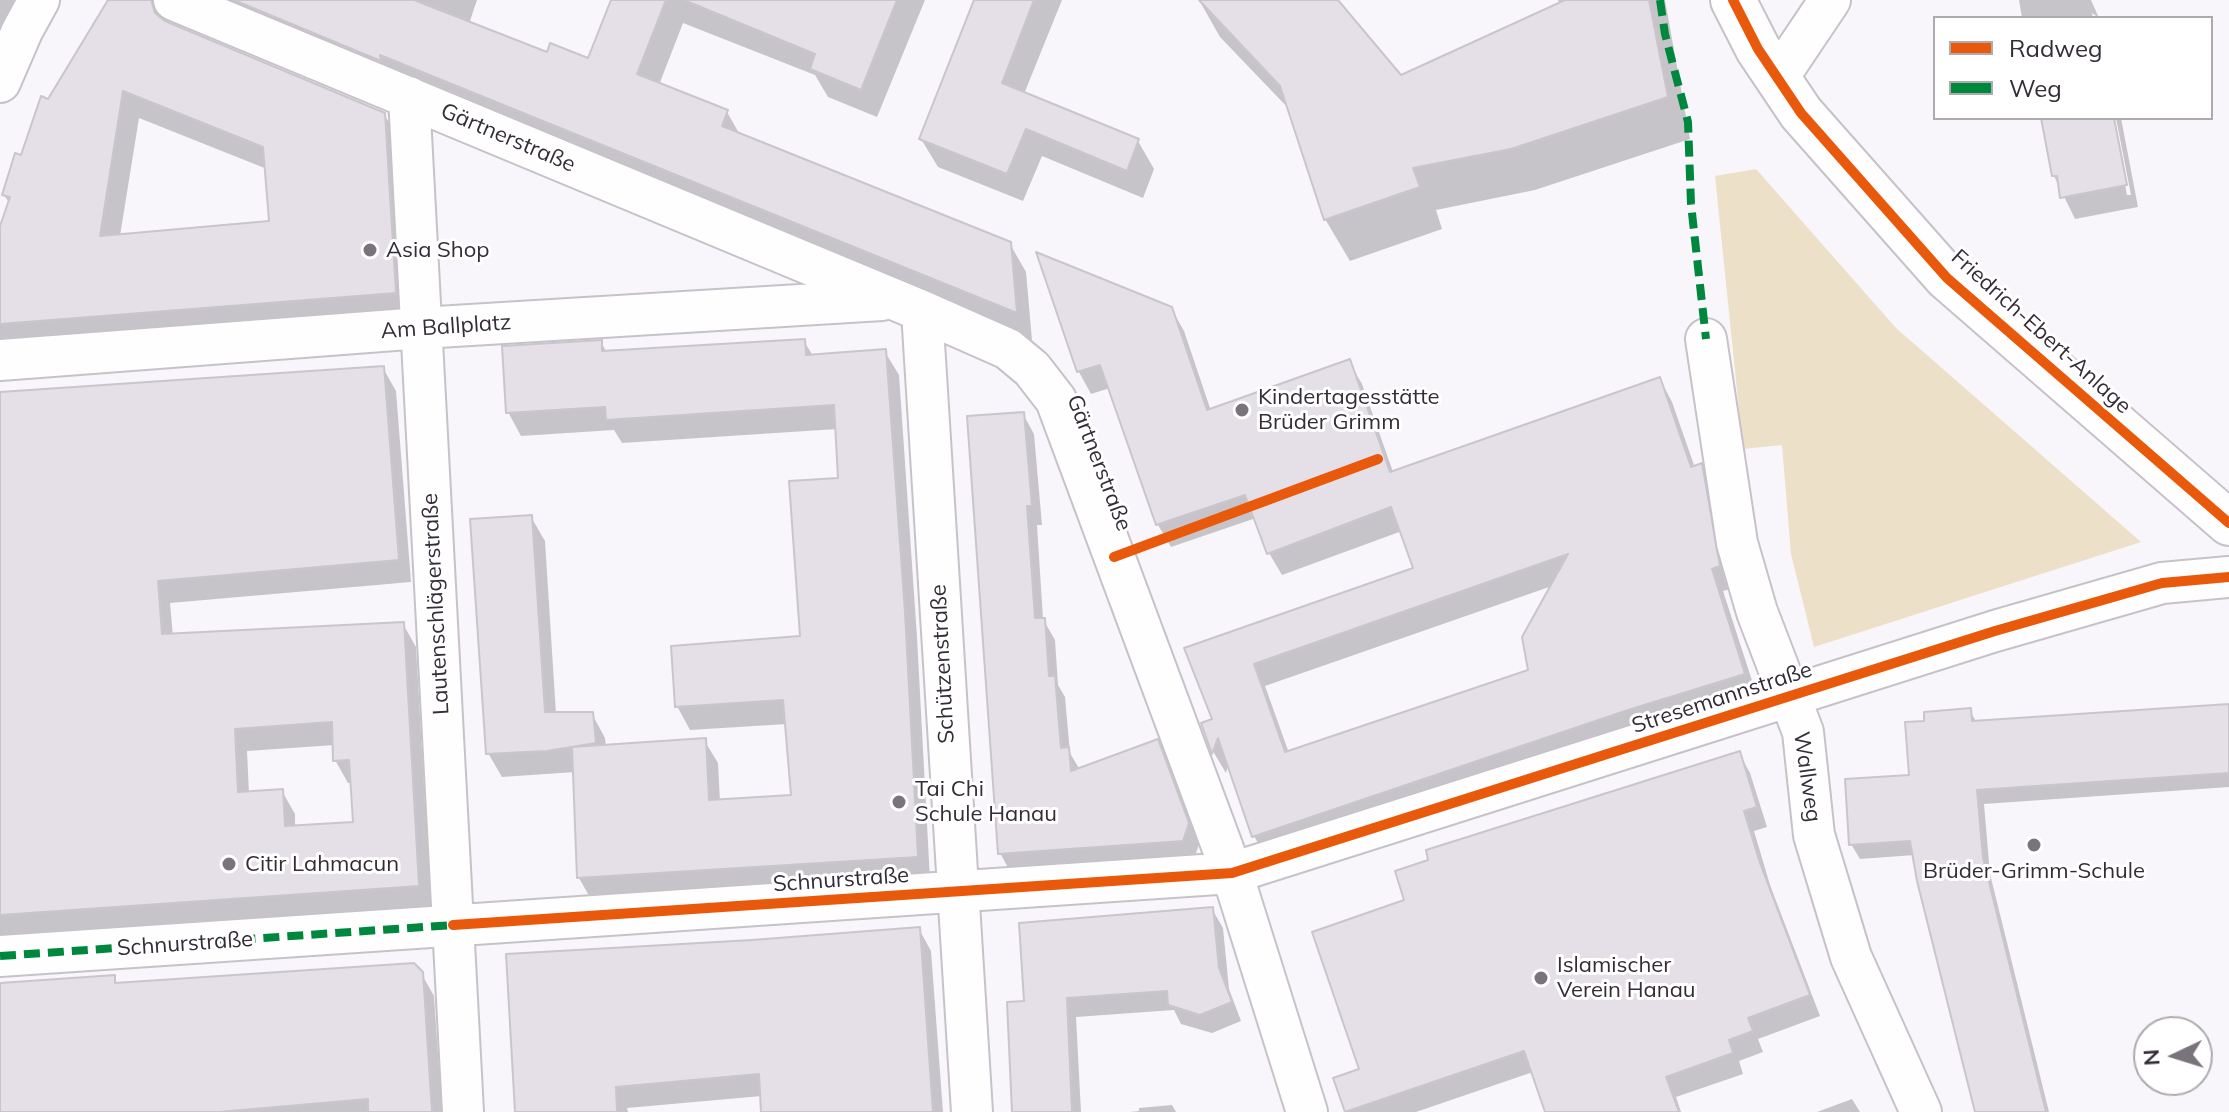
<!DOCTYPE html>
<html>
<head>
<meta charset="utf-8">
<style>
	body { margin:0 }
	#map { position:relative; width:2229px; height:1112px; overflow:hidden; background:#f8f6fa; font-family:Mulish,sans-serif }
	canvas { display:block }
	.legend { position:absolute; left:1933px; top:16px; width:280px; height:104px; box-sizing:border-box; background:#fff; border:2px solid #aeabaf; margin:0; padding:10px 14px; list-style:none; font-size:24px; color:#342c37 }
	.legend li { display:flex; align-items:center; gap:16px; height:40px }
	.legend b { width:40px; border:2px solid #aeabaf }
	.north { position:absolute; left:2133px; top:1016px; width:80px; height:80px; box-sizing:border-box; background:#fff; border:2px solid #aeabaf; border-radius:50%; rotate:266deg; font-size:22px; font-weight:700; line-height:32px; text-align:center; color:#342c37 }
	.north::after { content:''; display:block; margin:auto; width:28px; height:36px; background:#79737b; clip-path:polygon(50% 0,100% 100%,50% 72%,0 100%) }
</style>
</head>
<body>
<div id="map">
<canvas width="2229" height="1112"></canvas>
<ul class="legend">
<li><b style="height:10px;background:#e8590c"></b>Radweg</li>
<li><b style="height:10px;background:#00873e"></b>Weg</li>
</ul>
<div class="north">N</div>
</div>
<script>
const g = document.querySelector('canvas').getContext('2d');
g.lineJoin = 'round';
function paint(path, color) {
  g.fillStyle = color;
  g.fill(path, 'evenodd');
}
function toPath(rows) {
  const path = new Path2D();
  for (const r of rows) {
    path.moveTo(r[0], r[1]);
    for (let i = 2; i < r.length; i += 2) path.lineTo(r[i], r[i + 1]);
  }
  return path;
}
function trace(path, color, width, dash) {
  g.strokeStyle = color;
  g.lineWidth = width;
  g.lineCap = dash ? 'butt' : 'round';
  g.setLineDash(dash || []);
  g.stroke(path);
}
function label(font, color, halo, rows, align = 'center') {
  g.font = font + ' Mulish,sans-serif';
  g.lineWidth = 6;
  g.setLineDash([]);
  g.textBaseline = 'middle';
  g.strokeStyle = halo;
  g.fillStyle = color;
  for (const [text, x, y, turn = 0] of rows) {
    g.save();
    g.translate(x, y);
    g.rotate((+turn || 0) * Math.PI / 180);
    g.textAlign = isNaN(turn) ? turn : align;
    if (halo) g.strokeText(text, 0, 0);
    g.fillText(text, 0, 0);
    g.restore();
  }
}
paint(toPath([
	[1756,169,1896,328,2141,542,1814,647,1791,554,1782,445,1743,449,1715,176]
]), '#ece0c9');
paint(toPath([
	[0,0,17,0,0,50],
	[123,0,477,0,469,24,548,55,589,61,613,0,925,0,877,117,828,97,815,75,683,23,659,85,727,112,740,135,1010,244,1026,272,1032,340,395,82,175,10,168,24,384,114,401,143,411,321,0,344,0,232,10,204,4,195,49,102],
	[139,118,267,169,272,223,120,236],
	[976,0,1062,0,1024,94,1138,141,1154,169,1143,198,1042,156,1023,201,938,167,921,139],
	[1199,0,1336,0,1400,78,1560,5,1558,0,1665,0,1690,139,1535,190,1436,210,1442,229,1350,261,1325,219,1291,111,1220,37],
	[2019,0,2091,0,2099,18,2092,13,2093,18,2022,18],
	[2042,118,2112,118,2127,195,2131,195,2116,118,2121,118,2138,207,2075,219,2054,176],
	[1039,256,1171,308,1184,331,1211,411,1349,362,1362,384,1393,472,1660,379,1672,402,1695,468,1701,465,1713,487,1731,589,1723,591,1757,696,1267,859,1254,836,1229,763,1226,773,1214,753,1203,724,1214,720,1186,649,1415,570,1402,531,1282,575,1269,553,1256,518,1171,547,1158,525,1110,388,1091,394,1079,372],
	[1552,586,1530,672,1289,753,1265,686],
	[804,341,813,356,885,352,899,375,917,637,930,880,592,901,579,878,575,772,502,777,488,753,531,517,545,541,556,714,592,714,605,738,606,747,704,740,718,763,720,802,793,797,787,724,690,730,677,706,802,638,840,480,837,429,622,443,614,430,521,436,508,412,601,342,607,353],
	[383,368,396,391,411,582,170,603,173,636,403,624,416,647,431,908,0,938,0,394],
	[335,745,335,760,348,783,352,783,355,824,295,827,295,814,282,791,249,793,247,751],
	[1023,414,1034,434,1042,525,1037,525,1043,619,1055,640,1058,685,1065,697,1070,753,1080,770,1157,741,1168,761,1199,844,1194,860,1011,873,1000,853],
	[2229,706,2229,787,1984,804,1990,874,2049,1112,1977,1112,1915,855,1860,859,1851,844,1911,777,1926,723,1970,711,1977,723],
	[1739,753,1750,773,1767,827,1754,831,1770,885,1820,1016,1758,1039,1763,1052,1739,1061,1743,1074,1676,1097,1681,1112,1547,1112,1533,1072,1416,1112,1347,1112,1335,1080,1362,1070,1407,901],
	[1212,909,1223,928,1229,989,1241,1021,1212,1033,1181,1024,1174,1010,1076,1017,1081,1112,1016,1112,1026,1003],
	[919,929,931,951,943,1112,764,1112,762,1096,627,1108,628,1112,517,1112],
	[421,973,434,996,442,1112,0,1112,0,985,113,977,118,984],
	[1852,1099,1860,1112,1817,1112],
	[1172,1105,1176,1112,1130,1112,1139,1111,1139,1108]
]), '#0003');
const building = toPath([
	[108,0,151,0,155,13,165,21,385,113,396,293,0,324,0,226,10,197,2,195,15,153,21,155,41,96,48,99,108,0],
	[123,91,263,147,269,221,100,236,123,91],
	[234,0,414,0,547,52,550,43,588,58,611,0,666,0,637,74,728,110,722,126,1011,242,1017,313,380,55,381,61,234,0],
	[684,0,897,0,861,90,810,69,815,54,684,0],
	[974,0,1034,0,1002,83,1139,139,1127,171,1026,129,1007,174,919,139,974,0],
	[1199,0,1338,0,1401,75,1565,0,1649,0,1668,97,1511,149,1413,168,1420,187,1324,220,1280,86,1199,0],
	[2041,118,2114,118,2127,185,2060,198,2057,176,2052,176,2041,118],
	[1036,252,1172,307,1207,410,1350,359,1390,472,1660,377,1691,467,1702,463,1720,566,1712,569,1745,674,1628,710,1252,837,1218,738,1212,754,1201,723,1212,719,1184,648,1413,568,1391,507,1267,554,1245,495,1156,525,1100,365,1077,372,1036,252],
	[1568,554,1522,637,1528,670,1285,752,1254,664,1568,554],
	[805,339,806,355,886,349,905,612,918,857,577,878,572,747,706,738,709,800,791,795,783,700,675,707,671,646,800,636,789,481,838,478,834,405,606,420,605,407,506,413,502,346,602,340,602,351,805,339],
	[384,366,399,560,158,581,162,634,404,622,419,886,0,915,0,392,384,366],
	[332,722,333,761,349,760,353,822,285,826,283,789,238,792,235,729,332,722],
	[1024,412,1032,506,1027,506,1035,618,1045,618,1049,676,1055,676,1061,748,1069,747,1071,771,1158,739,1189,823,1183,841,998,854,967,416,1024,412],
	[532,515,545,712,593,712,596,743,547,751,486,754,470,519,532,515],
	[2229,704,2229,773,1977,790,1983,858,2046,1112,1975,1112,1917,881,1910,841,1849,845,1845,779,1909,775,1905,722,1924,721,1924,712,1971,708,1972,721,2229,704],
	[1740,751,1757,807,1744,811,1760,863,1810,995,1748,1018,1753,1031,1729,1040,1733,1053,1666,1077,1679,1112,1545,1112,1524,1051,1345,1112,1333,1078,1359,1069,1312,932,1404,900,1395,871,1428,860,1426,850,1740,751],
	[1213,907,1219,968,1232,1002,1200,1015,1168,1005,1167,991,1067,998,1072,1112,1012,1112,1007,1002,1024,1001,1019,923,1213,907],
	[920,927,933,1112,761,1112,759,1074,616,1087,617,1112,515,1112,506,954,752,940,920,927],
	[414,963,423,972,432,1112,368,1112,368,1099,219,1112,0,1112,0,983,115,975,115,983,414,963]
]);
paint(building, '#e5dfe8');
trace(building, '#cac5cc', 2);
const street = toPath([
	[174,0,922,311,1008,349,1032,369,1056,400,1232,873,1307,1112],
	[1777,79,1830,0],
	[0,82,22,31,39,0],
	[409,97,463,1112],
	[922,311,972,1112],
	[1706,339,1737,543,1757,612,1803,732,1814,835,1851,957,1921,1112],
	[0,360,421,328,882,300],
	[0,956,1232,873,1995,631,2162,583,2229,577]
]);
const secondary = toPath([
	[1733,0,1758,49,1801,113,1947,278,2229,523]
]);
trace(street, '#c7c2ca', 44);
trace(secondary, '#c7c2ca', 48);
trace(street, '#fefefe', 40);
trace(secondary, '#fefefe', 44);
trace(toPath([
	[1660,0,1665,34,1688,122,1691,204,1706,339],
	[0,956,453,925]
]), '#00873e', 8, [16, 8]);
trace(toPath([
	[1733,0,1758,49,1801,113,1947,278,2229,523],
	[1114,557,1378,459],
	[453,925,1232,873,1995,631,2162,583,2229,577]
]), '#e8590c', 10);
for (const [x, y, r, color] of [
	[370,250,8,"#79737b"],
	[1242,410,8,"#79737b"],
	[899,802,8,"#79737b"],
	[2034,845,8,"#79737b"],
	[229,864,8,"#79737b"],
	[1541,978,8,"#79737b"]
]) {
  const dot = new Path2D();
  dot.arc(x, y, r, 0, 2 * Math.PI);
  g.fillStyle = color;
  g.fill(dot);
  trace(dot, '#fff', 3);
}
label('22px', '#342c37', '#fff', [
	["Gärtnerstraße",508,138,23],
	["Am Ballplatz",446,327,-4],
	["Friedrich-Ebert-Anlage",2041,332,42],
	["Gärtnerstraße",1099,463,69],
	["Lautenschlägerstraße",436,604,-93],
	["Schützenstraße",943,664,-93],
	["Stresemannstraße",1722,698,-18],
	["Wallweg",1807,777,82],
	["Schnurstraße",841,880,-4],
	["Schnurstraße",185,944,-4]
]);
label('22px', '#342c37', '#fff', [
	["Asia Shop",386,250],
	["Kindertagesstätte",1258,397],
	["Brüder Grimm",1258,422],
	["Tai Chi",915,789],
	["Schule Hanau",915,814],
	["Citir Lahmacun",245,864],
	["Brüder-Grimm-Schule",2034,871,"center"],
	["Islamischer",1557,965],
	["Verein Hanau",1557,990]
], 'left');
</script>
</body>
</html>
